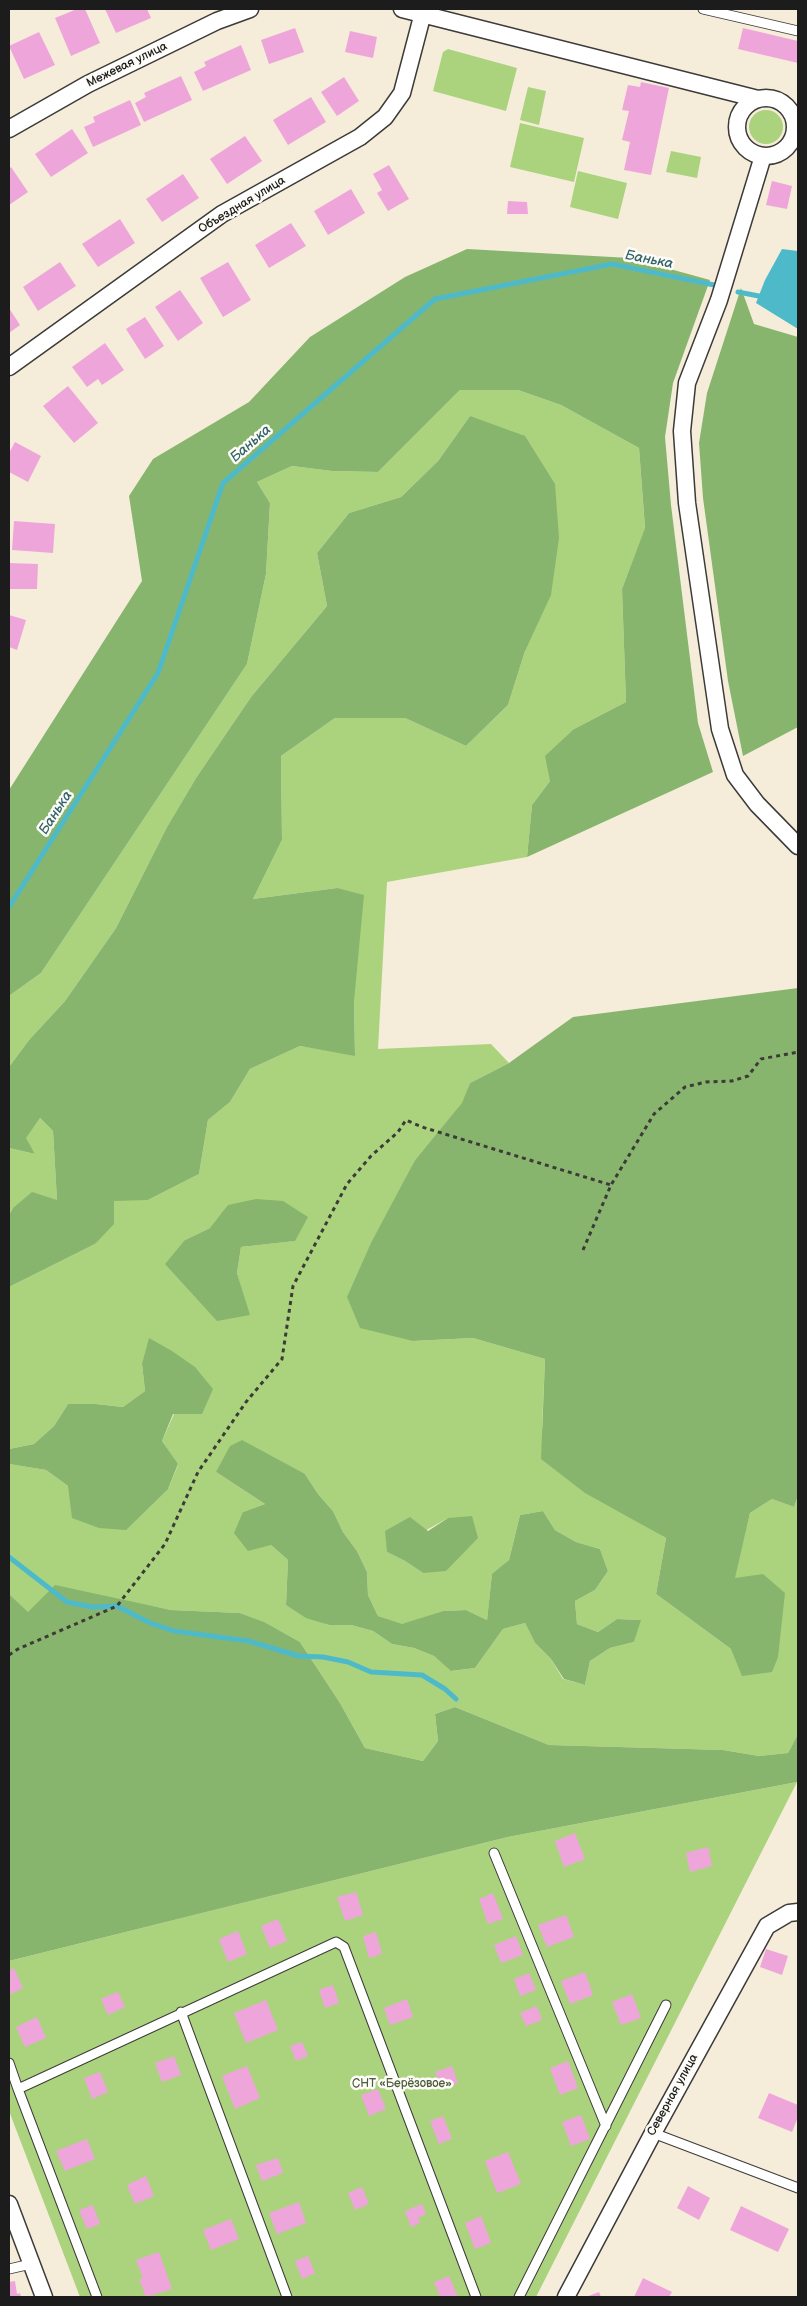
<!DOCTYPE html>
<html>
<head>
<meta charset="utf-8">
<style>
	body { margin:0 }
	#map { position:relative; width:807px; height:2306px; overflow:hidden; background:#f5edda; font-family:"Balsamiq Sans",sans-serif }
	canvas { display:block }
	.frame { position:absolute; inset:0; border:10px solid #1c1c1c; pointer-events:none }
</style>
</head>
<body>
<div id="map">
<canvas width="807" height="2306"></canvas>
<div class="frame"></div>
</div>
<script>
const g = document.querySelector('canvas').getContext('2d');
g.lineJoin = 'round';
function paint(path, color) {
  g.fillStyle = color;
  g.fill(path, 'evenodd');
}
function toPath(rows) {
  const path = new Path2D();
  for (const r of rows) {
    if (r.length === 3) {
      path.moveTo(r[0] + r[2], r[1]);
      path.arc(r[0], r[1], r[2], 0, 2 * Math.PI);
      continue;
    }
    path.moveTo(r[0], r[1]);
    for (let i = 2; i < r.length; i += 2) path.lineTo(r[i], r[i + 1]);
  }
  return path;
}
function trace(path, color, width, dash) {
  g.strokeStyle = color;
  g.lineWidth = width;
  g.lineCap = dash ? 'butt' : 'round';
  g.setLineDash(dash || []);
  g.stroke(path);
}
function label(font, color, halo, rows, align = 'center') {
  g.font = font + ' "Balsamiq Sans",sans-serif';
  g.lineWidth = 5;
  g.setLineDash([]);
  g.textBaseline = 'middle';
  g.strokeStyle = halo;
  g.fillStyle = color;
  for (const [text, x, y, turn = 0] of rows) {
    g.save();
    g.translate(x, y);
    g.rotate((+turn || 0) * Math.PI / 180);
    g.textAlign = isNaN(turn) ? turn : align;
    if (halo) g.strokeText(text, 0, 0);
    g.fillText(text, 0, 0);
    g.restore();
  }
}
paint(toPath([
	[448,49,517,68,506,111,433,91,443,52],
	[528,87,546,91,539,125,520,120],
	[766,127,17],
	[520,123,584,138,574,182,510,167],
	[671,151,701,157,697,178,666,172],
	[578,171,627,183,618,219,570,207],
	[460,390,518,390,561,405,639,448,645,529,622,589,626,702,574,729,550,781,532,805,527,857,387,882,378,1049,491,1044,509,1063,470,1083,463,1103,415,1160,400,1190,413,1341,473,1338,545,1359,542,1428,633,1519,666,1538,656,1594,731,1649,734,1578,750,1513,772,1499,794,1507,798,1496,798,1734,788,1753,759,1756,723,1750,549,1745,455,1707,435,1714,438,1741,423,1761,365,1748,340,1703,300,1642,263,1622,240,1613,171,1610,125,1601,27,1612,9,1594,9,1464,46,1470,68,1486,168,1489,178,1465,162,1441,174,1414,142,1364,145,1391,123,1407,96,1404,68,1404,54,1426,34,1444,9,1449,9,1287,95,1244,114,1200,148,1200,199,1174,208,1120,230,1102,250,1069,300,1046,355,1055,354,1001,337,888,253,899,282,840,281,756,335,718,405,718,466,746,508,705,525,651,470,416,438,461,401,497,349,513,317,553,327,606,251,697,196,778,167,827,116,928,65,1001,29,1040,9,1067,9,996,41,973,247,664,266,574,270,503,257,482,292,466,332,471,378,472],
	[210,1228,294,1241,241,1247,237,1273,249,1315,185,1240],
	[216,1472,305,1474,318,1494,333,1511,343,1532,357,1551,367,1572,368,1595,378,1616,402,1625,443,1611,466,1610,487,1620,492,1575,509,1560,520,1515,543,1511,555,1530,576,1542,600,1549,608,1571,595,1590,575,1601,577,1624,598,1632,617,1619,640,1620,634,1642,610,1648,590,1661,585,1685,563,1679,551,1659,535,1643,525,1623,503,1629,475,1668,452,1671,434,1656,414,1648,392,1644,373,1631,351,1625,328,1625,286,1605,288,1560,271,1545,243,1512,265,1504],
	[448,1518,423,1573,405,1561,387,1552],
	[40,1118,53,1131,57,1200,13,1208,9,1215,9,1148,35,1154,25,1138],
	[797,1782,536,2297,80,2297,9,2111,9,1961,508,1837]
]), '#abd37e');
paint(toPath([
	[467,249,630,258,710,280,673,383,665,437,671,505,698,723,713,772,527,857,532,805,550,781,545,756,574,729,626,702,622,589,645,528,639,448,561,405,518,390,460,390,378,472,332,471,292,466,257,482,270,503,266,574,247,664,41,973,9,996,9,790,142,581,129,496,153,459,249,402,310,337,405,277],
	[741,288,754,324,798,337,798,727,743,756,728,681,703,498,699,443,707,393],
	[470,416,525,436,555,484,559,538,551,595,525,651,508,705,466,746,405,718,335,718,281,756,282,840,253,899,337,888,364,895,354,1001,355,1056,300,1046,250,1069,230,1102,208,1120,199,1174,148,1200,114,1201,114,1224,95,1244,9,1287,9,1215,13,1208,32,1192,57,1200,53,1131,40,1118,26,1138,35,1154,9,1148,9,1067,29,1040,65,1001,116,928,167,827,196,778,251,697,327,606,317,553,349,513,401,497,438,461],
	[798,988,798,1496,794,1507,772,1499,750,1513,735,1578,763,1574,785,1593,778,1657,772,1672,742,1676,731,1649,656,1594,666,1538,585,1493,541,1459,545,1359,473,1338,413,1341,360,1328,347,1297,371,1243,415,1160,462,1103,470,1083,509,1063,573,1017],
	[256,1199,283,1201,308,1217,295,1241,241,1247,237,1273,250,1315,217,1321,165,1264,185,1240,210,1228,228,1205],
	[149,1338,172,1351,195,1367,213,1389,202,1414,173,1414,162,1441,178,1464,168,1489,126,1530,99,1528,72,1518,68,1486,46,1470,9,1464,9,1449,34,1444,54,1426,68,1404,96,1404,123,1407,145,1391,142,1364],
	[242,1440,305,1474,318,1494,333,1511,343,1532,357,1551,367,1572,368,1595,378,1616,402,1624,443,1611,466,1610,487,1620,492,1574,509,1560,520,1515,543,1511,555,1530,576,1542,600,1549,608,1571,595,1590,575,1601,577,1624,598,1632,617,1619,641,1620,634,1642,610,1648,590,1661,585,1685,564,1679,551,1659,535,1643,525,1623,503,1629,475,1668,451,1671,434,1656,414,1648,392,1644,373,1631,351,1625,329,1625,306,1618,286,1605,288,1560,271,1545,248,1551,234,1533,243,1512,265,1504,216,1472,230,1446],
	[472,1516,478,1538,446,1571,423,1573,405,1561,387,1552,385,1531,410,1517,428,1531,448,1518],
	[55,1585,171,1610,240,1613,264,1622,300,1642,340,1703,365,1748,423,1761,438,1741,435,1714,455,1707,549,1745,723,1750,759,1756,788,1753,798,1734,798,1779,797,1782,508,1837,9,1961,9,1594,28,1612]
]), '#88b56d');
paint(toPath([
	[782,249,798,251,798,329,756,303,765,280]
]), '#4ebac9');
trace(toPath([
	[738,292,764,297],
	[9,907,158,673,223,483,435,299,612,264,719,286],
	[9,1557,67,1602,92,1607,117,1606,150,1623,174,1631,248,1641,299,1656,323,1657,348,1662,371,1672,422,1675,445,1689,456,1699]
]), '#4ebac9', 5);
paint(toPath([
	[77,9,85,9,100,43,71,56,55,18],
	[105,9,147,9,151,18,116,33],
	[295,28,304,52,269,64,261,40],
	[743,28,798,41,798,63,738,49],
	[350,31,377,37,373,58,345,52],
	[39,32,55,65,24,79,9,46],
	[241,45,251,70,203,91,194,72,206,66,204,62],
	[181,76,192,100,144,122,135,103,146,97,144,93],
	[344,77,359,101,337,116,321,92],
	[641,82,669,88,651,175,624,170,630,142,622,140,629,111,622,110,628,85,640,87],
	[311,97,326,122,288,145,273,120],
	[130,100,141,125,93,147,84,127,95,122,93,117],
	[72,129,88,153,51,177,35,154],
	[245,136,262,161,227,184,210,159],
	[389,165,409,199,388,211,377,193,382,190,373,174],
	[11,167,28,192,9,205,9,169],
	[183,174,199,198,162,222,146,199],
	[772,181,792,186,787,209,766,205],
	[351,189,365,213,328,235,314,211],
	[508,201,527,202,528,214,507,214],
	[120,219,135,243,98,267,82,244],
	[291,223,306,246,269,268,255,245],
	[60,262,76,286,38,311,23,287],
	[228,262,251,300,223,317,200,278],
	[180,290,203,323,178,341,155,307],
	[9,308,20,325,9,333],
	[145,317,164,346,145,359,126,329],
	[105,343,124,370,102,385,98,379,87,387,72,367],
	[68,386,98,423,74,443,43,406],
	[15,442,41,456,28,482,9,472,9,453],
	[14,521,55,524,53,553,12,550],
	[9,563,38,564,37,589,9,589],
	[9,615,26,620,17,650,9,647],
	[575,1833,585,1859,564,1867,555,1841],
	[708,1847,712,1866,690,1872,686,1853],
	[356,1892,363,1915,345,1921,337,1897],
	[493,1893,503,1919,488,1924,479,1899],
	[566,1915,574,1937,547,1947,538,1925],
	[278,1919,287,1941,270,1948,261,1926],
	[238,1931,247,1954,228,1962,219,1939],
	[376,1932,382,1954,369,1958,363,1936],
	[516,1936,523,1955,501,1963,494,1945],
	[766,1949,788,1956,782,1975,760,1967],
	[14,1968,23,1988,9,1995,9,1971],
	[585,1972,593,1995,570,2004,561,1981],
	[529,1973,536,1990,520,1996,514,1979],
	[333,1985,339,2003,325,2008,319,1990],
	[118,1992,125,2007,108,2015,101,1999],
	[632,1994,641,2018,621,2025,612,2002],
	[407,1999,413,2017,390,2025,384,2008],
	[266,2000,278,2030,246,2043,234,2013],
	[537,2006,542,2020,526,2026,520,2013],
	[37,2017,46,2038,25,2047,16,2027],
	[302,2042,308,2056,296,2061,290,2046],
	[174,2056,181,2075,162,2082,155,2063],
	[568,2061,578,2088,560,2095,550,2068],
	[247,2066,260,2098,235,2109,222,2076],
	[452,2066,458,2083,442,2089,435,2072],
	[100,2072,108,2092,92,2099,84,2078],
	[378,2089,386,2109,369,2116,361,2095],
	[769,2093,798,2105,798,2117,792,2132,758,2118],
	[581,2115,590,2139,571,2146,562,2122],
	[443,2116,452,2139,439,2144,430,2121],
	[87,2139,95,2159,65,2171,56,2151],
	[508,2152,521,2184,497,2193,485,2161],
	[278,2158,283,2173,262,2181,256,2165],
	[146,2176,154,2196,135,2204,127,2185],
	[688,2186,710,2198,699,2220,677,2208],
	[362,2187,369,2204,355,2210,348,2193],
	[299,2202,306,2223,277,2234,269,2213],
	[422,2204,426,2214,418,2218,420,2223,411,2227,405,2211],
	[93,2205,100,2224,87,2229,79,2210],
	[741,2206,789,2229,778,2252,730,2230],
	[481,2216,491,2243,475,2249,465,2223],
	[231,2219,239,2239,211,2250,203,2230],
	[159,2252,172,2289,146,2297,139,2279,143,2278,136,2260],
	[308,2256,315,2273,302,2279,295,2261],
	[449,2276,458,2297,440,2297,434,2282],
	[643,2278,672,2292,669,2297,634,2297],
	[15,2281,17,2294,20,2293,21,2297,9,2297,9,2282],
	[599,2292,601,2297,586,2297]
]), '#eea6da');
const service = toPath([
	[703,9,798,31],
	[795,126,798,124],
	[494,1853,606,2126],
	[181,2012,287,2297],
	[9,2063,18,2089],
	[653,2133,798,2188],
	[9,2269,31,2264],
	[97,2297,18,2089,336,1942,344,1947,476,2297],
	[519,2297,666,2005]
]);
const minor = toPath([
	[402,9,758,99],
	[766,127,29],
	[9,129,88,84,217,21,250,9],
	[763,156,719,300,687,383,682,431,687,503,720,729,735,775,757,804,798,846],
	[9,367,222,214,360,137,385,117,402,93,424,9],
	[9,2204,44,2297],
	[566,2297,653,2133,767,1926,789,1913,798,1912]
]);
trace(service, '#3d3b38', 11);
trace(minor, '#3d3b38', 19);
trace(toPath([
	[583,1250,611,1185,654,1114,685,1087,706,1082,732,1081,748,1076,761,1059,798,1052],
	[9,1655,18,1649,117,1606,165,1544,198,1472,246,1402,282,1359,293,1286,347,1184,371,1156,398,1132,406,1120,422,1127,611,1185]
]), '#3d3b38', 3, [4, 4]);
trace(service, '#fff', 9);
trace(minor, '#fff', 16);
label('12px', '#1c1c1c', '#fdfcf7', [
	["Межевая улица",127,65,-26],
	["Объездная улица",242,205,-31],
	["Северная улица",673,2095,-61]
]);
label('12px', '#4e5c3e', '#fdfcf7', [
	["СНТ «Берёзовое»",402,2084]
]);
label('italic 14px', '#32636a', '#fdfcf7', [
	["Банька",649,260,11],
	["Банька",251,444,-41],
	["Банька",56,813,-57]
]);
</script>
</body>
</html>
